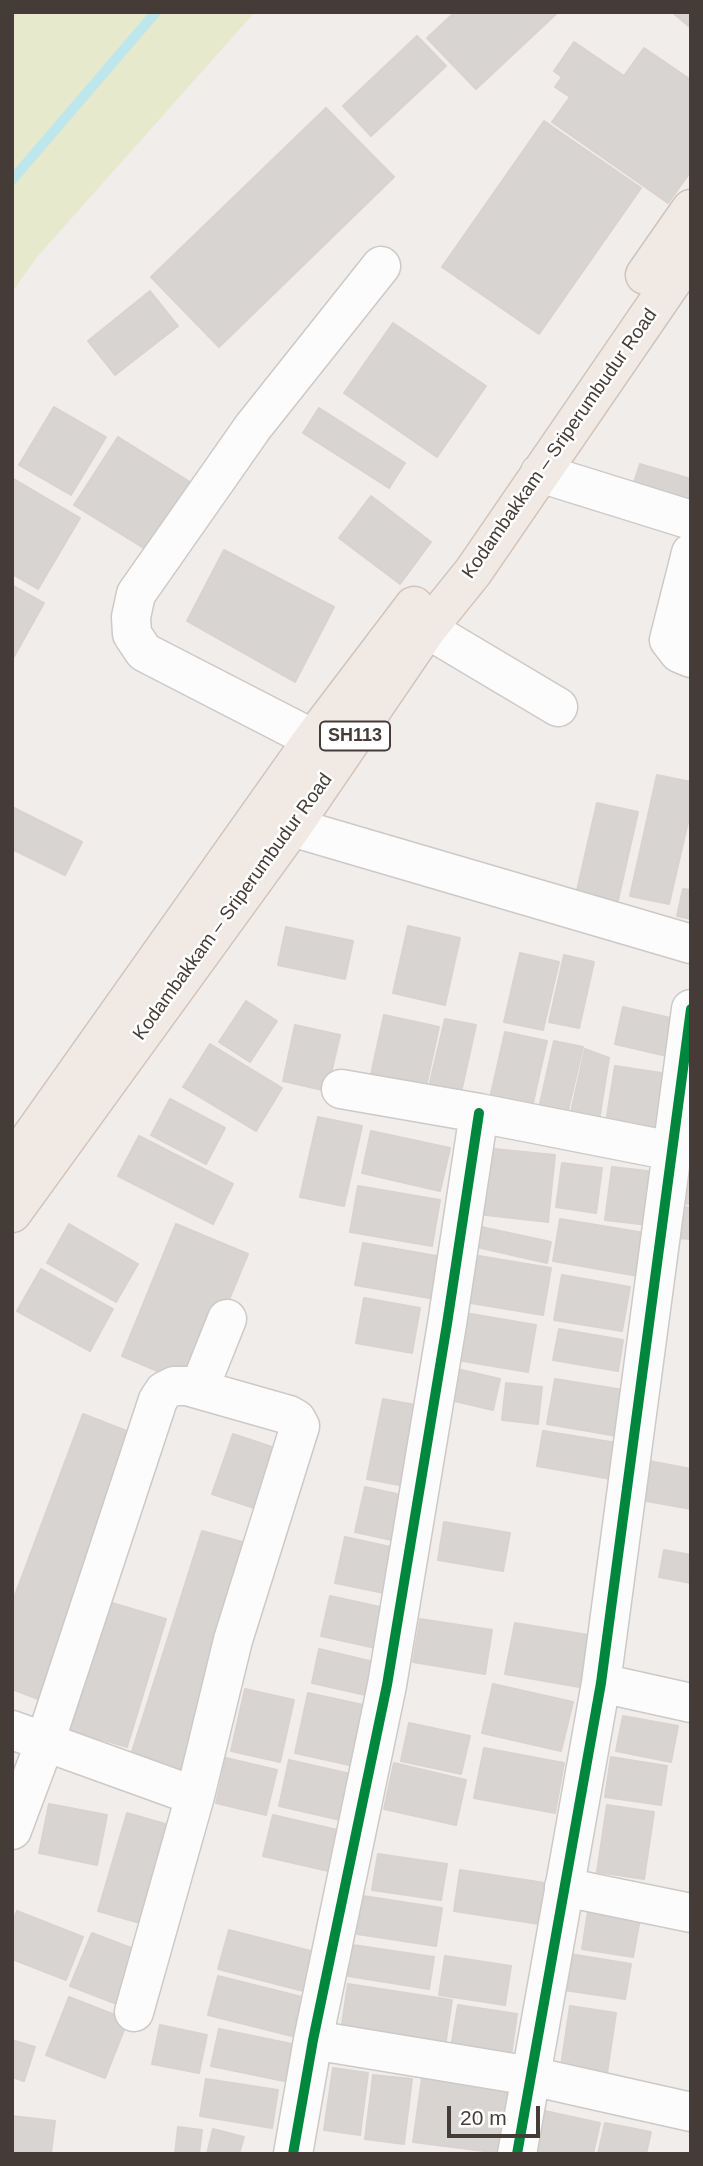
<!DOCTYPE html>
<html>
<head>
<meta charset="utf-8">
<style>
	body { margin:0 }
	#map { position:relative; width:703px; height:2166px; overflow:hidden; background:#f0edeb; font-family:Arial,sans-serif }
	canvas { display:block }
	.frame { position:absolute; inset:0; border:14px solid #463c37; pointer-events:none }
	.scale { position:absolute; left:447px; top:2106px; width:93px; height:32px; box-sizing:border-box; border:4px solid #463c37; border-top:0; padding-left:9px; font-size:21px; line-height:24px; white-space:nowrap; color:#463c37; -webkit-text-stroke:5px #fff; paint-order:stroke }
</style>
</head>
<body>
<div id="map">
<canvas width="703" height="2166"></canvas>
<div class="frame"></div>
<div class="scale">20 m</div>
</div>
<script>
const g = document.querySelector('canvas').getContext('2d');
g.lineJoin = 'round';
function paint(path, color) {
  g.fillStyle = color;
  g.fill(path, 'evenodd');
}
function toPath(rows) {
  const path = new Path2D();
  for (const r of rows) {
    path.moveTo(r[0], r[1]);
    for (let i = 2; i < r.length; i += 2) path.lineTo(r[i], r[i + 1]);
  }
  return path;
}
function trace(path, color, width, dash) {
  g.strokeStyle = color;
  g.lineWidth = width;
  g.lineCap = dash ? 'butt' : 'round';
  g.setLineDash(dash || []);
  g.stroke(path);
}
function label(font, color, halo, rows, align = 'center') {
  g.font = font + ' Arial,sans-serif';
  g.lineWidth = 5;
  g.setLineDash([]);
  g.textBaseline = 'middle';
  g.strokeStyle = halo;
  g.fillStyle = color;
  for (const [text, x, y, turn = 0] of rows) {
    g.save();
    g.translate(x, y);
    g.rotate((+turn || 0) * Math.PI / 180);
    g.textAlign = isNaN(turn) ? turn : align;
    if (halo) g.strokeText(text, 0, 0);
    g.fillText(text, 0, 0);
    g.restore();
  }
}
paint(toPath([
	[12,12,255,12,37,257,12,292]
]), '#e6e9cc');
trace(toPath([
	[12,180,156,12]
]), '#bde7ec', 10);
const building = toPath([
	[455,12,556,12,557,13,476,89,427,38,455,12],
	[672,12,691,12,691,28,672,12],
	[417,36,446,66,371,136,343,106,417,36],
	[574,42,624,76,644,48,691,80,691,171,668,203,552,122,570,97,555,87,562,77,554,71,574,42],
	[326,108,394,177,219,347,151,277,326,108],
	[544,121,641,188,539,334,442,267,544,121],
	[150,291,178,326,115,375,88,341,150,291],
	[393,323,486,386,437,457,344,393,393,323],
	[54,407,106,437,71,495,19,465,54,407],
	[319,408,405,463,389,488,303,433,319,408],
	[118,437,190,482,147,550,74,505,118,437],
	[640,464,691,479,691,516,629,498,640,464],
	[12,478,80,518,38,589,12,574,12,478],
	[371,496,431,542,400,584,339,538,371,496],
	[224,550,334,607,295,682,187,621,224,550],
	[12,585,44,603,12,660,12,585],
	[657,775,691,782,691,809,669,904,630,896,657,775],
	[597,803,638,812,616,909,575,899,597,803],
	[12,807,82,842,65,875,12,849,12,807],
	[683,889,691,890,691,919,677,916,683,889],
	[408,926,460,938,445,1005,393,993,408,926],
	[286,927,353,941,345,979,278,965,286,927],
	[520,953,559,962,543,1030,504,1022,520,953],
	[564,955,594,962,579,1028,549,1022,564,955],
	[246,1001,277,1021,250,1062,219,1042,246,1001],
	[623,1007,679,1020,671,1057,615,1044,623,1007],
	[384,1015,439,1027,425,1091,370,1079,384,1015],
	[445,1019,476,1025,458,1106,426,1099,445,1019],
	[295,1025,340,1035,327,1091,283,1081,295,1025],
	[505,1032,547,1041,530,1116,488,1107,505,1032],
	[554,1041,583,1047,565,1123,537,1117,554,1041],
	[210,1044,282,1088,256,1131,183,1087,210,1044],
	[585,1049,609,1058,598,1127,569,1121,585,1049],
	[615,1066,668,1074,658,1143,604,1135,615,1066],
	[170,1099,225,1128,206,1164,151,1135,170,1099],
	[318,1117,362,1126,344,1206,300,1197,318,1117],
	[371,1131,450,1148,440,1191,362,1173,371,1131],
	[139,1136,233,1184,213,1224,118,1176,139,1136],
	[484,1148,555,1155,548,1222,477,1214,484,1148],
	[562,1163,602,1168,596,1213,556,1207,562,1163],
	[612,1167,656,1172,648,1225,605,1220,612,1167],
	[682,1172,691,1173,691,1204,679,1203,682,1172],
	[358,1186,440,1200,432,1246,350,1232,358,1186],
	[679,1206,691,1208,691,1239,675,1238,679,1206],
	[560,1219,645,1233,638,1276,553,1261,560,1219],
	[69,1224,138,1264,116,1302,47,1263,69,1224],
	[176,1224,248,1254,193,1386,122,1356,176,1224],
	[472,1225,551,1242,547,1263,468,1245,472,1225],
	[363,1243,442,1257,435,1299,355,1285,363,1243],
	[467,1254,551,1268,543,1315,459,1301,467,1254],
	[41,1269,113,1309,90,1351,17,1311,41,1269],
	[562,1275,630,1287,622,1331,554,1320,562,1275],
	[364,1298,420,1308,412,1353,356,1343,364,1298],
	[465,1313,536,1325,528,1372,457,1360,465,1313],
	[559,1329,623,1340,618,1371,553,1360,559,1329],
	[453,1368,500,1379,493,1410,446,1399,453,1368],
	[555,1379,624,1390,617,1436,547,1424,555,1379],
	[506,1383,542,1387,538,1424,502,1420,506,1383],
	[383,1399,426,1407,410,1487,367,1479,383,1399],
	[83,1414,142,1437,51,1704,12,1689,12,1603,83,1414],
	[543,1431,617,1443,611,1479,537,1466,543,1431],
	[233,1434,287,1452,266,1512,212,1494,233,1434],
	[649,1461,691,1469,691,1509,641,1500,649,1461],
	[365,1487,406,1496,396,1541,355,1532,365,1487],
	[444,1522,510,1533,503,1571,438,1560,444,1522],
	[202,1531,257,1546,183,1784,129,1761,202,1531],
	[345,1537,395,1548,384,1593,335,1583,345,1537],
	[664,1550,691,1555,691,1583,659,1577,664,1550],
	[330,1596,389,1609,380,1649,321,1636,330,1596],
	[109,1602,166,1619,127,1747,70,1730,109,1602],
	[420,1619,492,1630,485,1674,413,1662,420,1619],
	[515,1623,588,1635,579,1687,505,1674,515,1623],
	[319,1649,378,1663,370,1696,312,1683,319,1649],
	[493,1684,573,1702,561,1751,482,1733,493,1684],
	[245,1689,294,1700,280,1762,231,1751,245,1689],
	[308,1693,368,1706,354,1766,295,1753,308,1693],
	[623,1716,678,1726,671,1762,616,1751,623,1716],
	[409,1723,470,1736,461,1774,401,1761,409,1723],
	[484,1748,564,1763,555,1813,474,1798,484,1748],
	[611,1757,667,1766,661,1805,605,1797,611,1757],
	[226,1758,277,1770,266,1815,216,1803,226,1758],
	[289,1760,355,1775,345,1821,279,1806,289,1760],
	[394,1763,466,1780,456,1825,384,1809,394,1763],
	[49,1804,107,1815,97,1865,39,1853,49,1804],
	[607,1805,654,1812,644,1879,597,1872,607,1805],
	[127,1813,183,1829,154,1927,98,1911,127,1813],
	[273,1815,346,1832,337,1873,263,1856,273,1815],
	[378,1854,447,1864,441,1900,372,1890,378,1854],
	[460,1870,545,1883,539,1924,454,1911,460,1870],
	[363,1896,442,1908,436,1946,357,1934,363,1896],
	[17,1911,83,1937,66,1980,12,1959,12,1923,17,1911],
	[588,1911,640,1919,633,1957,582,1949,588,1911],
	[229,1930,326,1955,315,1994,218,1969,229,1930],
	[92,1933,144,1953,122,2006,70,1986,92,1933],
	[353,1945,434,1957,429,1989,348,1976,353,1945],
	[570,1954,631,1964,625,1999,564,1990,570,1954],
	[445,1956,511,1966,505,2005,439,1995,445,1956],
	[218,1976,302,1997,292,2036,208,2015,218,1976],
	[348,1984,452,2000,444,2053,340,2037,348,1984],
	[69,1997,128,2020,105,2078,46,2055,69,1997],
	[458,2005,517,2014,510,2063,450,2054,458,2005],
	[570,2006,616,2013,606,2080,560,2073,570,2006],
	[160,2025,207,2035,199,2073,152,2064,160,2025],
	[219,2029,292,2044,284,2081,211,2066,219,2029],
	[12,2040,35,2047,24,2081,12,2077,12,2040],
	[333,2068,368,2073,360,2135,324,2130,333,2068],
	[373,2075,412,2079,404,2144,365,2139,373,2075],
	[422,2078,508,2089,500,2153,413,2142,422,2078],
	[206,2079,278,2090,272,2128,200,2116,206,2079],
	[545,2111,600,2123,593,2154,535,2154,545,2111],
	[12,2116,55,2121,51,2154,12,2154,12,2116],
	[605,2123,651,2132,646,2154,598,2154,605,2123],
	[178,2127,202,2130,199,2154,175,2154,178,2127],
	[213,2129,244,2137,239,2154,207,2154,213,2129]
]);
paint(building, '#d8d4d2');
trace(building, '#d8d3d1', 2);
const minor = toPath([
	[540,473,691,520],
	[691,553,669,640,679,653,691,658],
	[427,629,558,707],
	[313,739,144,652,132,634,131,617,136,594,253,427,381,266],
	[264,814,292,827,691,944],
	[341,1089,479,1113,672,1151],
	[199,1389,227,1319],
	[601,1683,691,1703],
	[12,1730,195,1796,134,2012],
	[12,1830,45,1742,158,1400,164,1391,174,1386,187,1386,289,1415,296,1419,300,1426,233,1640,195,1796],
	[564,1887,691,1913],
	[313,2040,531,2076,691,2112],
	[293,2154,313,2040,387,1685,447,1324,479,1113],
	[517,2154,601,1683,691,1009]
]);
const major = toPath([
	[645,275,691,209],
	[12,1164,313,739,414,606],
	[12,1213,292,827,427,629,473,572,691,254]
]);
trace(minor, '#cdc9c7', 41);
trace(major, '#d2c3b9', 41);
trace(minor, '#fdfcfc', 38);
trace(major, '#f1eae4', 38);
trace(toPath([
	[293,2154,313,2040,387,1685,447,1324,479,1113],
	[517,2154,601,1683,691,1009]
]), '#00873e', 10);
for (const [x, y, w] of [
	[355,736,70]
]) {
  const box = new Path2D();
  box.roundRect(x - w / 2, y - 14.5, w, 29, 5);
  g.fillStyle = '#fff';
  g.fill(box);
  trace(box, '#463c37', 2);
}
label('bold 18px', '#463c37', null, [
	["SH113",355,736]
]);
label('19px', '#463c37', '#fff', [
	["Kodambakkam – Sriperumbudur Road",560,444,-55],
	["Kodambakkam – Sriperumbudur Road",233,907,-54]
]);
</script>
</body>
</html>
